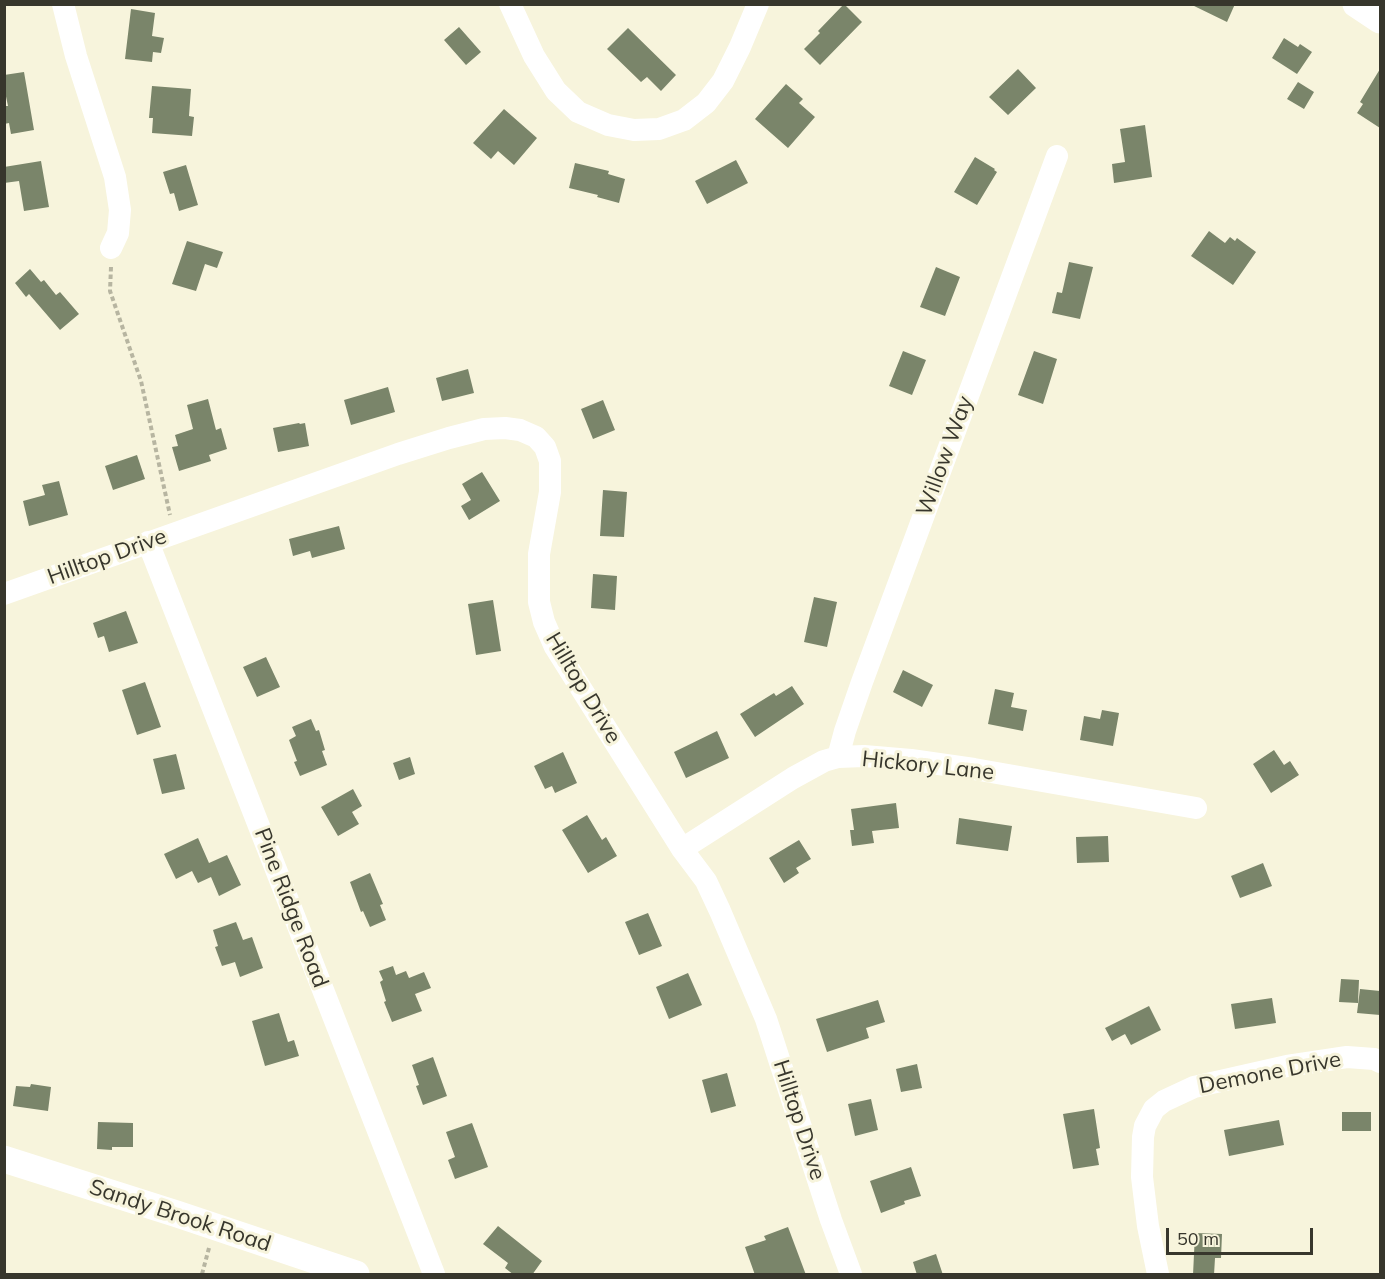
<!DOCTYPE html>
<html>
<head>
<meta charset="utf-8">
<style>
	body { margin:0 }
	#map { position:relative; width:1385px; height:1279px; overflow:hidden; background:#f7f4dc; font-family:Mulish,sans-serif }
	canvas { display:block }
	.frame { position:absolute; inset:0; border:6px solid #37362c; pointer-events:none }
	.scale { position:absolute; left:1166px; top:1228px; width:147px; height:27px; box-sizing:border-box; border:3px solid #37362c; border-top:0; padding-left:8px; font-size:18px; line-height:21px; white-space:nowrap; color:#37362c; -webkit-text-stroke:4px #f7f4dc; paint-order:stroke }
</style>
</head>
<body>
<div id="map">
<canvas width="1385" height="1279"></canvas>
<div class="frame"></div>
<div class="scale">50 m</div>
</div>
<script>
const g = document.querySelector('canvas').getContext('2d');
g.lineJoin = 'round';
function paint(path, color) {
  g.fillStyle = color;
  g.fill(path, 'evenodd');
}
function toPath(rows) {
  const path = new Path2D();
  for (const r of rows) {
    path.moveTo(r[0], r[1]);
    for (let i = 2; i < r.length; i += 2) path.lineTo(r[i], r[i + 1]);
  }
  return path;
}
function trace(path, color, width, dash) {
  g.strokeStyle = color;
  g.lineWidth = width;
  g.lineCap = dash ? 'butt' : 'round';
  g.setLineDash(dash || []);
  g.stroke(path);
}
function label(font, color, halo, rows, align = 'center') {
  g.font = font + ' Mulish,sans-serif';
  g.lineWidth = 6;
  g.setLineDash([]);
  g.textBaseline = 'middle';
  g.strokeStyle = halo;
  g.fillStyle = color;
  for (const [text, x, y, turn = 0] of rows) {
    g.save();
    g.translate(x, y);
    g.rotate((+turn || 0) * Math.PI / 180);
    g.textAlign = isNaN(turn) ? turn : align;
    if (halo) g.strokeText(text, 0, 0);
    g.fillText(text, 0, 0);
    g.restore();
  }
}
paint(toPath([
	[844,4,862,22,820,65,804,49,820,33,818,31],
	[1190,4,1235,4,1227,22],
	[131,9,155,13,152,36,164,38,161,53,153,52,152,62,125,59],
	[459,27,481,52,466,65,444,40],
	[628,28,676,75,661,91,647,77,641,82,607,49],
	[1284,38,1298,47,1300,44,1312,52,1297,74,1272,58],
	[1018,69,1036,88,1008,115,989,97],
	[1380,69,1380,128,1357,113,1363,104,1360,102],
	[24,72,34,130,11,134,9,123,4,124,4,106,8,106,4,87,4,75],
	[1298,82,1314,92,1304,109,1287,99],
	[786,84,803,99,799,103,815,117,788,148,755,119],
	[152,86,191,89,189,116,194,117,192,136,152,133,153,118,149,118],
	[504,109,537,138,514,165,498,151,491,159,473,143],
	[1145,125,1152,177,1114,183,1112,164,1125,162,1120,129],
	[975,157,995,169,994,170,997,172,977,205,954,192],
	[736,160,748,183,707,204,695,181],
	[41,161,49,207,24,211,19,181,4,183,4,167],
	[575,163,609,171,608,174,625,179,619,203,597,197,598,195,569,188],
	[186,165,198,205,179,211,174,193,170,194,163,172],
	[1209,231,1225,243,1230,237,1235,241,1237,238,1256,252,1233,285,1191,256],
	[187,241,223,252,217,268,205,264,196,291,172,284],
	[1069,262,1093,267,1080,319,1052,313,1057,292,1062,293],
	[936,267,960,277,945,316,920,307],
	[30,269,41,282,44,280,56,295,60,292,79,314,60,330,29,294,26,297,15,283],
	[903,351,926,360,912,395,889,386],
	[1034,351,1057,359,1043,404,1018,395],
	[468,369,474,393,442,401,436,378],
	[388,387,395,412,351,425,344,400],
	[208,399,216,430,221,428,227,449,209,455,211,461,179,471,172,447,178,446,175,435,193,429,187,405],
	[603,400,615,430,593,439,581,409],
	[299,423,300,424,305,423,309,446,278,452,273,428],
	[137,455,145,479,113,490,105,466],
	[482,472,500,501,469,520,461,506,471,500,462,484],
	[59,481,68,515,29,526,23,501,45,495,42,485],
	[603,490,627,492,624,537,600,536],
	[339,526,345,549,312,558,310,551,293,556,289,539],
	[593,574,617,576,615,610,591,608],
	[814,597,837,602,827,647,804,642],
	[493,600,501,651,476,655,468,604],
	[126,611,138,643,109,652,104,636,98,638,93,623],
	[266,657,280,687,257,697,243,667],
	[903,670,933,685,922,707,893,692],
	[145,682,161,727,137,735,122,690],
	[792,686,804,704,755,737,740,714,774,693,776,696],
	[995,689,1014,693,1011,707,1027,710,1023,731,988,724],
	[1102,710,1119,713,1113,746,1080,740,1084,716,1100,719],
	[311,719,316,731,319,730,325,750,322,751,327,765,300,776,294,762,297,761,289,740,296,736,292,727],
	[717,731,729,758,686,778,674,752],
	[1274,750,1284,765,1290,761,1299,775,1271,793,1253,764],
	[563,752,577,783,555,793,552,786,545,789,534,766],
	[176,754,185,789,162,794,153,759],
	[410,757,415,774,399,780,393,763],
	[353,789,362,806,352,812,359,824,338,836,321,807],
	[896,803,899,828,872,831,874,843,852,846,850,830,854,830,851,809],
	[587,815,602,840,606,837,617,856,588,873,562,830],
	[959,818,1012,826,1008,851,956,844],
	[1108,836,1109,862,1077,863,1076,837],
	[198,838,209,863,227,855,241,885,219,896,211,877,198,883,192,871,176,879,164,854],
	[799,840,811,859,796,868,799,873,784,883,769,858],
	[1263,863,1272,886,1240,898,1231,876],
	[370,873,383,904,380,905,386,920,370,927,363,911,361,912,350,882],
	[648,913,662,946,639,955,625,922],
	[236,922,243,940,252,937,263,968,240,977,235,962,222,966,215,947,218,946,213,930],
	[393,966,396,975,406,971,409,978,424,972,431,988,415,994,422,1011,392,1022,384,1002,386,1001,380,982,383,980,379,971],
	[688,973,702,1005,669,1019,656,987],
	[1341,979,1359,980,1358,1003,1339,1002],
	[1360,989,1380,991,1380,1015,1357,1013],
	[1272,998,1276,1023,1235,1029,1231,1004],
	[878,1000,885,1022,866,1028,869,1038,827,1052,816,1019],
	[1149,1006,1161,1030,1131,1045,1125,1034,1112,1041,1105,1028],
	[279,1013,288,1042,294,1040,299,1056,265,1066,252,1021],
	[433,1057,447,1096,423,1105,416,1086,419,1085,412,1065],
	[917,1064,922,1088,901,1092,896,1069],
	[727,1073,736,1106,711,1113,702,1080],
	[31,1084,51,1087,48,1111,13,1106,16,1086,30,1087],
	[871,1099,878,1130,855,1136,848,1104],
	[1094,1109,1100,1148,1096,1149,1099,1165,1073,1169,1063,1114],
	[1342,1112,1371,1112,1371,1131,1342,1131],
	[1279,1120,1284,1145,1229,1156,1224,1130],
	[98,1122,133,1123,133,1147,112,1147,112,1150,97,1149],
	[472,1123,488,1167,455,1179,448,1160,455,1157,446,1132],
	[911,1167,921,1196,904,1201,905,1204,881,1213,870,1181],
	[498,1226,542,1261,532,1275,514,1275,505,1268,508,1263,483,1244],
	[788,1227,806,1275,755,1275,745,1247,766,1240,764,1236],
	[1195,1233,1222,1234,1221,1258,1215,1258,1214,1275,1193,1275],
	[936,1254,943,1275,917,1275,913,1262]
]), '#7a856a');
trace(toPath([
	[111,267,110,291,141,381,170,515],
	[202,1274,209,1248]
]), '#b7b5a1', 4, [4.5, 3]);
trace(toPath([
	[63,4,76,56,115,177,120,210,118,233,111,248],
	[510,4,534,56,556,91,578,112,608,125,634,130,659,129,684,120,706,103,723,81,740,47,758,4],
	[148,542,434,1274],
	[4,594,398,454,449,438,484,429,505,428,520,430,536,437,545,447,550,461,550,492,539,554,539,602,544,622,555,647,682,849,706,881,720,911,766,1019,831,1220,851,1274],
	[838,757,845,731,862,682,1057,156],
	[682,849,793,778,824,761,838,757,864,756,911,760,974,769,1196,808],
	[1158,1274,1148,1226,1142,1177,1143,1137,1145,1126,1154,1109,1164,1101,1194,1087,1287,1066,1347,1057,1374,1059,1380,1062]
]), '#fff', 22);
trace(toPath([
	[1356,4,1380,20],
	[4,1159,177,1214,356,1274]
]), '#fff', 27);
label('22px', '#37362c', '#f7f4dc', [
	["Willow Way",945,456,-70],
	["Hilltop Drive",107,557,-20],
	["Hilltop Drive",583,688,59],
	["Hickory Lane",928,766,6],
	["Pine Ridge Road",291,908,69],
	["Demone Drive",1270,1073,-11],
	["Hilltop Drive",799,1120,72],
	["Sandy Brook Road",180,1216,18]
]);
</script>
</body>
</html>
